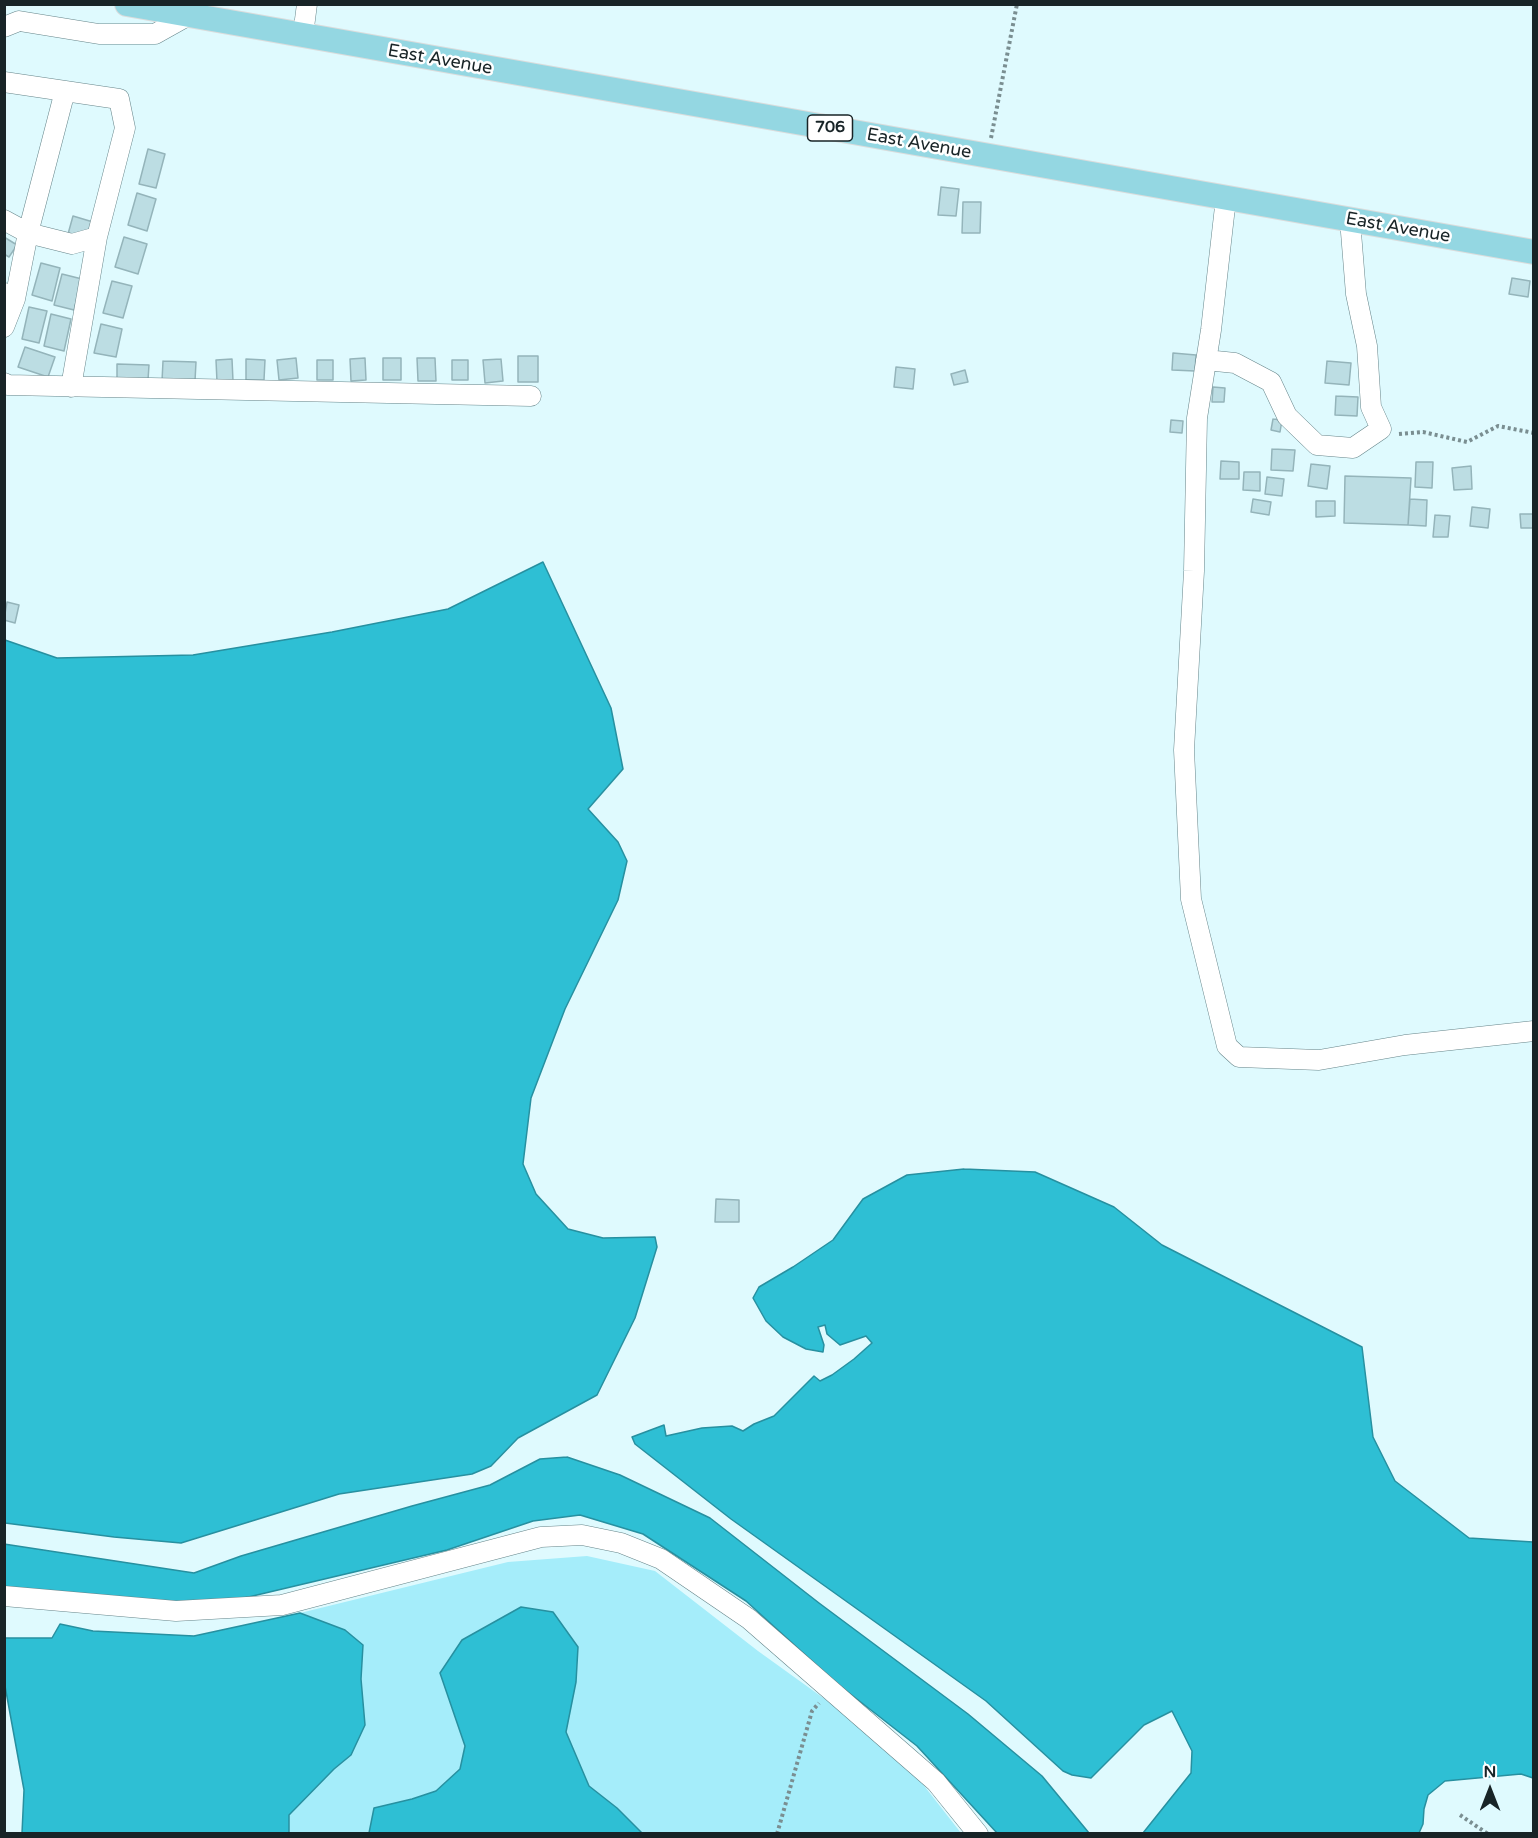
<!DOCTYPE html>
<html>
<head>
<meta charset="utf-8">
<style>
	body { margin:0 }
	#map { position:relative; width:1538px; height:1838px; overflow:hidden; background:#dffafe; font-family:"Varela Round",sans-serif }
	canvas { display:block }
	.frame { position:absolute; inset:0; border:6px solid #182427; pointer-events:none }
	.north { position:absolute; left:1460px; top:1760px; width:60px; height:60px; -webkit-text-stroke:4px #fff; paint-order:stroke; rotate:0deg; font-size:16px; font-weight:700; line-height:24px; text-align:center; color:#182427 }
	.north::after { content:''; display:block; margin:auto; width:21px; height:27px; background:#182427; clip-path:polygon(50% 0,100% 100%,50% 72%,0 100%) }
</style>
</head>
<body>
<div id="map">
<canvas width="1538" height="1838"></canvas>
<div class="frame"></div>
<div class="north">N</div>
</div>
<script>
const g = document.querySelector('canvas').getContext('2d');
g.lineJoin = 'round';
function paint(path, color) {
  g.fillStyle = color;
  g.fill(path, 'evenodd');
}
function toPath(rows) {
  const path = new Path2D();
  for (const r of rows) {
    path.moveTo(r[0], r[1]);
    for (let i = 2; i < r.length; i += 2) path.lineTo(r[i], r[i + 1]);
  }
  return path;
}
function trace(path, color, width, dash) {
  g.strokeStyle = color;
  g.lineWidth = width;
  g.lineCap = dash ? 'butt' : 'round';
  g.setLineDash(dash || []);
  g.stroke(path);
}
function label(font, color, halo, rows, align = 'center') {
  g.font = font + ' "Varela Round",sans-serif';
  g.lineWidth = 5;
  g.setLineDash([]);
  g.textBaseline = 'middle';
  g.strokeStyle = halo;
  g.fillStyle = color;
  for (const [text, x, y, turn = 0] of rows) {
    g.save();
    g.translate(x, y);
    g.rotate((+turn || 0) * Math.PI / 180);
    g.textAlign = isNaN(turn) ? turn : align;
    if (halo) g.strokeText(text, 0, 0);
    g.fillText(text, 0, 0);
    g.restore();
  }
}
paint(toPath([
	[587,1556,655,1571,758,1651,840,1710,918,1778,961,1833,642,1833,617,1808,589,1786,566,1732,576,1682,465,1746,460,1769,436,1791,412,1799,375,1808,369,1833,289,1834,289,1815,334,1769,351,1755,361,1679,363,1645,345,1630,300,1613,508,1562]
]), '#a5edfa');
const water = toPath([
	[543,562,611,708,623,769,588,809,618,842,627,861,618,900,565,1009,531,1098,523,1164,536,1194,568,1229,603,1238,655,1237,657,1247,635,1318,597,1395,518,1438,491,1466,472,1474,339,1494,181,1543,114,1537,5,1523,5,640,57,658,193,655,332,632,448,609,543,562],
	[964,1169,1035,1172,1114,1207,1162,1245,1362,1347,1373,1437,1395,1481,1469,1538,1533,1542,1533,1778,1521,1774,1445,1781,1428,1795,1424,1809,1423,1824,1419,1833,1143,1833,1191,1773,1192,1751,1172,1711,1144,1725,1091,1778,1072,1775,1063,1771,986,1701,731,1519,635,1444,632,1437,664,1425,666,1436,702,1428,732,1426,743,1431,754,1424,774,1416,814,1376,820,1381,832,1375,854,1359,872,1343,866,1336,840,1345,827,1334,825,1325,818,1327,824,1345,823,1352,806,1349,783,1337,766,1321,753,1298,759,1287,793,1267,833,1240,863,1199,907,1175,964,1169],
	[567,1457,620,1475,710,1518,819,1603,968,1714,1042,1776,1089,1833,997,1833,917,1746,835,1682,746,1601,643,1534,580,1515,533,1521,447,1550,202,1608,5,1593,4,1544,194,1573,241,1556,412,1506,490,1485,540,1459,567,1457],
	[521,1607,553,1612,578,1647,576,1682,566,1732,589,1786,617,1808,642,1833,369,1833,374,1808,412,1799,436,1791,460,1769,465,1746,440,1673,462,1640,521,1607],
	[300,1613,345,1630,363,1645,361,1679,365,1725,351,1755,334,1769,289,1815,289,1833,22,1833,24,1790,5,1686,5,1638,52,1638,60,1624,93,1631,194,1636,300,1613]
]);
paint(water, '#2ebfd4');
trace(water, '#2790a0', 1.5);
const building = toPath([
	[148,149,165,154,156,188,139,184,148,149],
	[941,187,959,189,956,216,938,215,941,187],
	[137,193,156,199,147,231,128,225,137,193],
	[963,202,981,202,980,233,962,233,963,202],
	[73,216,93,222,87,240,68,234,73,216],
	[4,237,17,245,9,257,4,254,4,237],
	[124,237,147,244,138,274,115,267,124,237],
	[41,263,60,268,52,301,32,295,41,263],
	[62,274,82,279,74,310,54,305,62,274],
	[1512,278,1530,281,1528,297,1509,294,1512,278],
	[112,281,132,286,123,318,103,313,112,281],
	[29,307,47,311,39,343,22,339,29,307],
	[51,314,71,319,64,351,44,346,51,314],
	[101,324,122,329,116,357,94,353,101,324],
	[25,347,55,357,48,377,18,367,25,347],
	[1173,353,1196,355,1195,371,1172,370,1173,353],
	[518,356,538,356,538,382,518,382,518,356],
	[296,358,298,378,279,380,277,360,296,358],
	[365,358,366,380,351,381,350,359,365,358],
	[383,358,401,358,401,380,383,380,383,358],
	[417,358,435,358,436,381,418,381,417,358],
	[232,359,233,381,217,382,216,360,232,359],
	[246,359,265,360,264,380,246,380,246,359],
	[501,359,503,381,485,383,483,360,501,359],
	[317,360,333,360,333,380,317,380,317,360],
	[452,360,468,360,468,380,452,380,452,360],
	[163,361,196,362,195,381,162,381,163,361],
	[1327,361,1351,363,1349,385,1325,383,1327,361],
	[117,364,149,365,148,380,117,379,117,364],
	[896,367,915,369,913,389,894,387,896,367],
	[965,370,968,382,954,385,951,374,965,370],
	[1213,387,1225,388,1224,402,1212,402,1213,387],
	[1336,396,1358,397,1357,416,1335,415,1336,396],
	[1273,419,1282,420,1280,432,1271,430,1273,419],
	[1171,420,1183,421,1182,433,1170,432,1171,420],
	[1272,449,1295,450,1293,471,1271,470,1272,449],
	[1221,461,1239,462,1239,479,1220,479,1221,461],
	[1416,462,1433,462,1432,488,1415,487,1416,462],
	[1311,464,1330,466,1327,489,1308,486,1311,464],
	[1471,466,1472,489,1454,490,1452,468,1471,466],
	[1244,472,1260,472,1260,491,1243,490,1244,472],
	[1345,476,1411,478,1408,525,1344,523,1345,476],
	[1267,477,1284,479,1282,496,1265,494,1267,477],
	[1253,499,1271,502,1269,515,1251,512,1253,499],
	[1410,499,1427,500,1426,526,1408,525,1410,499],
	[1316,501,1335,501,1335,516,1316,517,1316,501],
	[1472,507,1490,509,1488,528,1470,526,1472,507],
	[1520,514,1534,514,1534,528,1521,528,1520,514],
	[1435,515,1450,516,1448,537,1433,537,1435,515],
	[7,602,19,605,15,623,4,620,7,602],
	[716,1199,739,1200,739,1222,715,1222,716,1199]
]);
paint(building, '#bcdde3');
trace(building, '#94b4ba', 1.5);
const minor = toPath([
	[4,27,19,21,99,34,155,34,189,15],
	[303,35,307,4],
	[4,82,119,99,125,128,97,237,72,244,28,233,4,220],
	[1226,198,1211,330,1197,418,1194,571,1184,750,1191,899,1227,1046,1239,1057,1319,1060,1405,1045,1534,1031],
	[4,293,15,299,28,233,65,91],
	[4,327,15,299],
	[1206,360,1235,363,1271,382,1287,416,1317,445,1353,448,1381,429,1371,407,1367,346,1356,294,1350,220],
	[4,383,8,385,531,396],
	[71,387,97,237],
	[4,1596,176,1611,282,1605,541,1537,582,1535,621,1543,661,1559,749,1619,936,1782,978,1834]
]);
const major = toPath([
	[127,4,1534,252]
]);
trace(minor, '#66858a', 21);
trace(major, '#dadcdc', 26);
trace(toPath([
	[991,138,1017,4],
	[1399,434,1423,432,1467,442,1498,426,1534,433],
	[1460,1815,1488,1834],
	[777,1834,812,1711,819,1703]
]), '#7a8e91', 4, [3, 3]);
trace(minor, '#fff', 20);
trace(major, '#94d7e2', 24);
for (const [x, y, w] of [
	[830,128,45]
]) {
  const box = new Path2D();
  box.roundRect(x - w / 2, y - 13, w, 26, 4.5);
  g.fillStyle = '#fff';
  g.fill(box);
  trace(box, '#182427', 1.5);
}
label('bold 16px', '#182427', null, [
	["706",830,128]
]);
label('18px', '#182427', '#fff', [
	["East Avenue",440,60,10],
	["East Avenue",919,144,10],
	["East Avenue",1398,228,10]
]);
</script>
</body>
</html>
